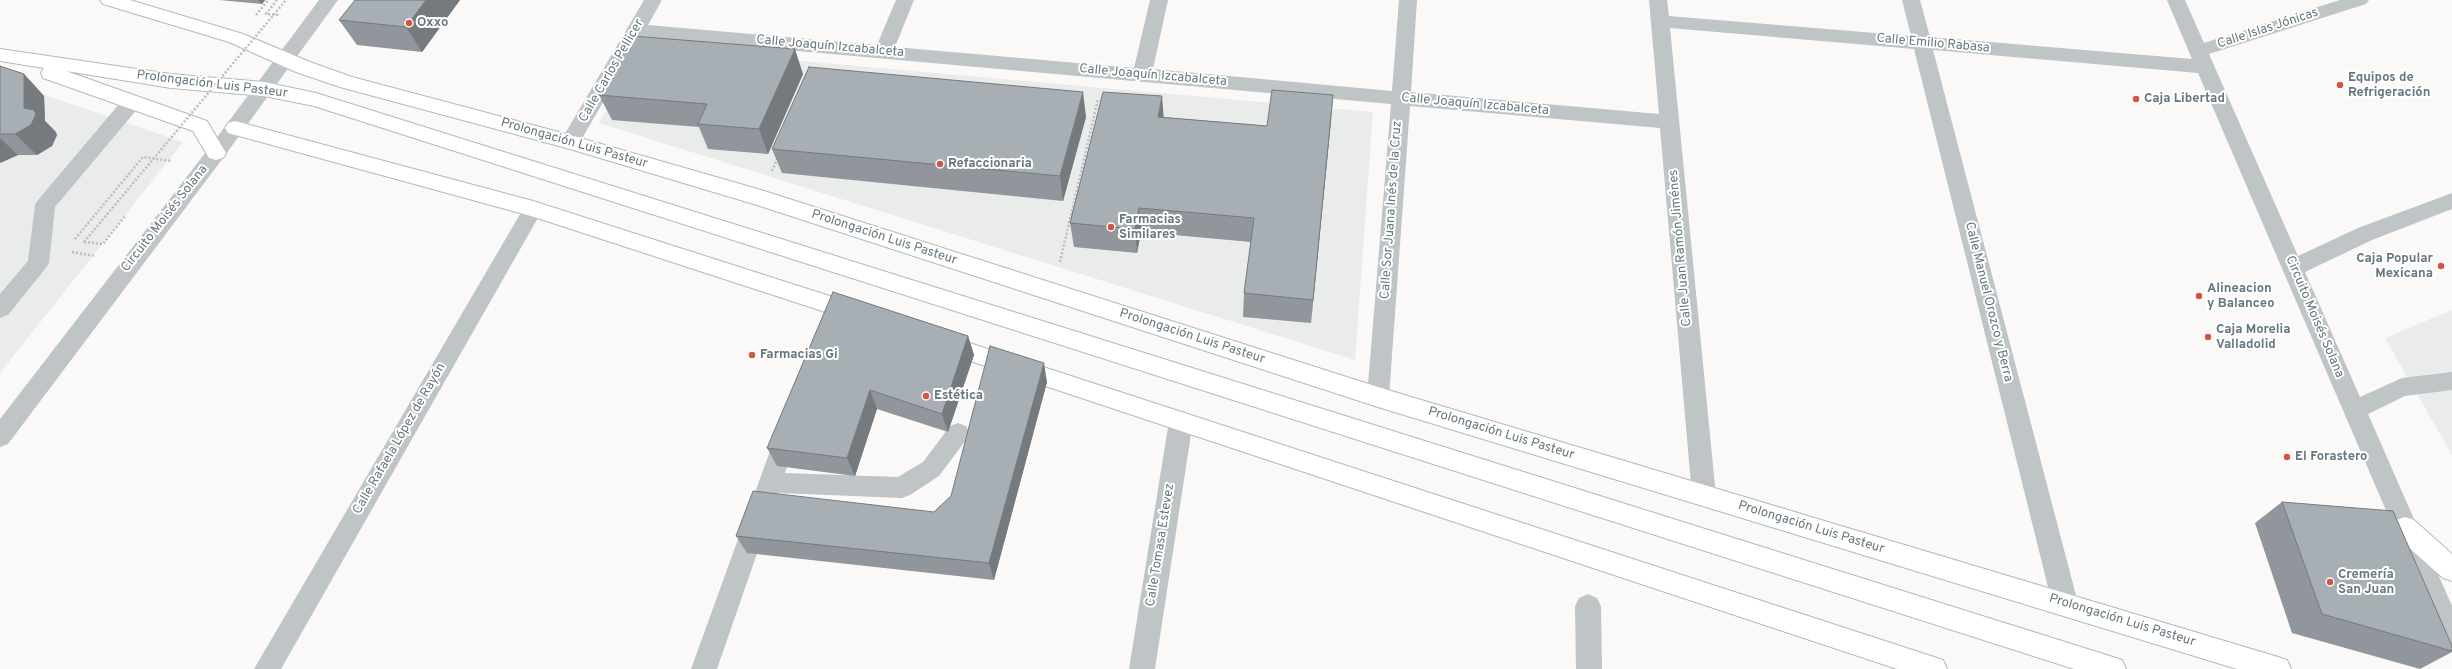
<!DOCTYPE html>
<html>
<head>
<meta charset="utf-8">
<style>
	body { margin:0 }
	canvas { display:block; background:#faf9f8 }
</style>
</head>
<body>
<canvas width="2452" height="669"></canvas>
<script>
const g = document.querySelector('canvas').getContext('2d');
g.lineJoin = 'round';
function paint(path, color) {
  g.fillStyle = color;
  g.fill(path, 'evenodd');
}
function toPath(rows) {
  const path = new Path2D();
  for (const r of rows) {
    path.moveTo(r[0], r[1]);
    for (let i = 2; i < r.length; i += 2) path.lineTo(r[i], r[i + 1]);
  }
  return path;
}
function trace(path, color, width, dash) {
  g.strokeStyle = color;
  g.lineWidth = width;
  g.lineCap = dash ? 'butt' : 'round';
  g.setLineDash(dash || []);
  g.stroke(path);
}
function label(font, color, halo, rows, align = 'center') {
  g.font = font + ' Overpass,sans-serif';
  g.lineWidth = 4;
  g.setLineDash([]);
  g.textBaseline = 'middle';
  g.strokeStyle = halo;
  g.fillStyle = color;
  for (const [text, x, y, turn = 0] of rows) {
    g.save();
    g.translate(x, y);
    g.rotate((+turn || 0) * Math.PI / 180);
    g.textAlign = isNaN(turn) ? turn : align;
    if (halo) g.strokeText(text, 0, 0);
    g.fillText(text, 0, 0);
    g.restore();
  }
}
paint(toPath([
	[644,47,1373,112,1355,360,599,123],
	[0,80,183,142,0,373],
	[2452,310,2452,455,2385,338]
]), '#eaebeb');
const major = toPath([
	[100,0,130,0,243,34,310,62,352,77,570,135,761,190,1378,387,2278,657,2287,660,2291,669,2237,669,1378,407,757,205,570,149,340,87,296,72,229,42,103,4,100,0],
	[0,49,171,74,264,82,316,93,2113,657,2122,660,2126,669,2074,669,314,106,264,96,171,88,66,71,207,121,226,153,223,158,216,160,209,158,193,131,43,78,41,73,44,68,0,61,0,49],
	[235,121,533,201,864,307,867,313,864,319,856,322,531,216,228,133,225,128,228,123,235,121],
	[945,335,1934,657,1943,660,1947,669,1897,669,937,350,934,344,937,338,945,335],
	[2405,517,2414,520,2452,554,2452,581,2443,578,2396,536,2393,528,2396,520,2405,517]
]);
trace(major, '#b3b9bb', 2);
trace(toPath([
	[277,0,266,14,280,15],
	[256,15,268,0],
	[772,171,778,157],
	[75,239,143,157,171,161],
	[84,242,103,244,126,215],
	[72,252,96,256],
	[1060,262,1098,99]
]), '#babec0', 2.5, [2, 2]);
paint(toPath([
	[319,0,338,0,223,158,8,444,0,447,0,419,209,148,319,0],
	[644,0,662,0,648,25,877,45,896,0,914,0,895,47,1134,68,1150,0,1168,0,1153,69,1392,91,1399,0,1417,0,1411,92,1659,114,1649,0,1667,0,1669,16,1911,36,1902,0,1920,0,1930,37,2192,59,2167,0,2185,0,2204,43,2340,0,2369,0,2366,4,2209,54,2298,256,2358,228,2452,193,2452,209,2372,240,2305,272,2360,397,2402,378,2452,372,2452,390,2405,396,2368,414,2452,606,2452,647,2443,643,2198,73,1933,50,2078,603,2074,611,2065,615,2056,611,2052,603,1914,49,1670,28,1716,496,1712,503,1704,507,1696,503,1692,496,1660,128,1410,106,1389,397,1386,404,1378,407,1370,404,1367,397,1391,104,641,37,577,147,570,149,563,147,560,142,644,0],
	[132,95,139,97,142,102,139,107,55,207,49,263,45,269,8,315,0,318,0,294,28,261,35,205,38,200,125,97,132,95],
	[533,201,540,204,543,209,281,669,254,669,526,204,533,201],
	[1181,411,1189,414,1193,421,1155,669,1129,669,1169,421,1173,414,1181,411],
	[958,423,966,426,970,433,966,440,939,476,910,495,902,498,778,493,717,669,691,669,778,429,786,426,794,429,798,436,785,473,898,477,923,462,950,426,958,423],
	[1588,594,1597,598,1601,606,1602,669,1576,669,1575,606,1579,598,1588,594]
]), '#bfc4c7');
paint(major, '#fff');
trace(toPath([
	[84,242,286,0]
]), '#babec0', 2.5, [2, 2]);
paint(toPath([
	[219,0,265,0,262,4],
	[460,0,422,52,357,45,339,20],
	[0,66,24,74,44,96,45,121,55,131,57,135,52,146,37,155,18,155,0,163],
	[803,74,768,154,708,149,699,127,612,120,599,95],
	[1086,117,1063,201,782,173,772,149],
	[1163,117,1267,126,1331,120,1311,323,1243,317,1244,293,1251,242,1141,232,1137,253,1074,247,1070,223],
	[833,292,968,336,974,355,948,432,877,409,855,476,777,466,767,448],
	[1047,382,994,580,747,553,736,536,934,512,951,496],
	[2282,502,2452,646,2452,652,2420,669,2292,633,2255,523]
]), '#90969b');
paint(toPath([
	[258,0,265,0,262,4],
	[426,0,460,0,422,52,406,27],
	[795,49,803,74,768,154,759,129],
	[24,74,44,96,45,121,55,131,57,135,52,146,37,155,15,134,24,108],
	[1083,92,1086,117,1063,201,1060,176],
	[1333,95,1331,120,1311,323,1313,300],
	[1162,96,1164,121,1158,117],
	[0,138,18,155,0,163],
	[1139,208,1141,232,1137,253,1135,229],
	[968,336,974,355,948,432,942,414],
	[1044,363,1047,382,994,580,989,563],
	[870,390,877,409,855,476,847,458]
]), '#757a7e');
const building = toPath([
	[355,0,426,0,406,27,339,20,355,0],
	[632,36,795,49,759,129,698,124,707,104,599,95,632,36],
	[0,66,24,74,24,108,34,110,36,114,31,125,15,134,0,134,0,66],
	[809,67,1083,92,1060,176,772,149,809,67],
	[1272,90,1333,95,1313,300,1244,293,1254,218,1139,208,1135,229,1070,223,1103,92,1162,96,1158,117,1267,126,1272,90],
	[833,292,968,336,942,414,870,390,847,458,767,448,833,292],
	[990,346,1044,363,989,563,736,536,753,491,934,512,951,496,990,346],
	[2282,502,2393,511,2452,646,2452,651,2322,614,2282,502]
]);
paint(building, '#a7afb4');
trace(building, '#757a7e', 1);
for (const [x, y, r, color] of [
	[409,23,4,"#cf5642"],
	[2340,85,4,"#cf5642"],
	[2136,99,4,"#cf5642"],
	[940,164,4,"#cf5642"],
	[1111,227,4,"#cf5642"],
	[2441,266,4,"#cf5642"],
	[2199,296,4,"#cf5642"],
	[2208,337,4,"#cf5642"],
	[752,355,4,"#cf5642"],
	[926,396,4,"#cf5642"],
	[2287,457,4,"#cf5642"],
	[2330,582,4,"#cf5642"]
]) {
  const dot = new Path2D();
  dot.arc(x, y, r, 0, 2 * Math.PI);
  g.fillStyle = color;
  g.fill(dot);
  trace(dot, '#fff', 1.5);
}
label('bold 13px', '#67777f', '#fff', [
	["Oxxo",417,23],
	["Equipos de",2348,78],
	["Refrigeración",2348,93],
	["Caja Libertad",2144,99],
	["Refaccionaria",948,164],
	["Farmacias",1119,220],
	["Similares",1119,235],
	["Caja Popular",2433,259,"right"],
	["Mexicana",2433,274,"right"],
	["Alineacion",2207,289],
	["y Balanceo",2207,304],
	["Caja Morelia",2216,330],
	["Valladolid",2216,345],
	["Farmacias Gi",760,355],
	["Estética",934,396],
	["El Forastero",2295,457],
	["Cremería",2338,575],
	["San Juan",2338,590]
], 'left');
label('13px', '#67777f', '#fff', [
	["Calle Islas Jónicas",2268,29,-18],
	["Calle Emilio Rabasa",1933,44,5],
	["Calle Joaquín Izcabalceta",830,47,5],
	["Calle Carlos Pellicer",612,71,-60],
	["Calle Joaquín Izcabalceta",1153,76,5],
	["Prolongación Luis Pasteur",212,85,7],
	["Calle Joaquín Izcabalceta",1475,105,5],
	["Prolongación Luis Pasteur",574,144,16],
	["Calle Sor Juana Inés de la Cruz",1392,210,-86],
	["Circuito Moisés Solana",165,219,-52],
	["Prolongación Luis Pasteur",884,238,18],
	["Calle Juan Ramón Jiménes",1681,248,-95],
	["Calle Manuel Orozco y Berra",1988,302,76],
	["Circuito Moisés Solana",2314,317,67],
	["Prolongación Luis Pasteur",1192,337,18],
	["Prolongación Luis Pasteur",1501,434,17],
	["Calle Rafaela López de Rayón",400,439,-60],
	["Prolongación Luis Pasteur",1811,528,17],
	["Calle Tomasa Estevez",1161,545,-81],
	["Prolongación Luis Pasteur",2122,621,17]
]);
</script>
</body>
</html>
